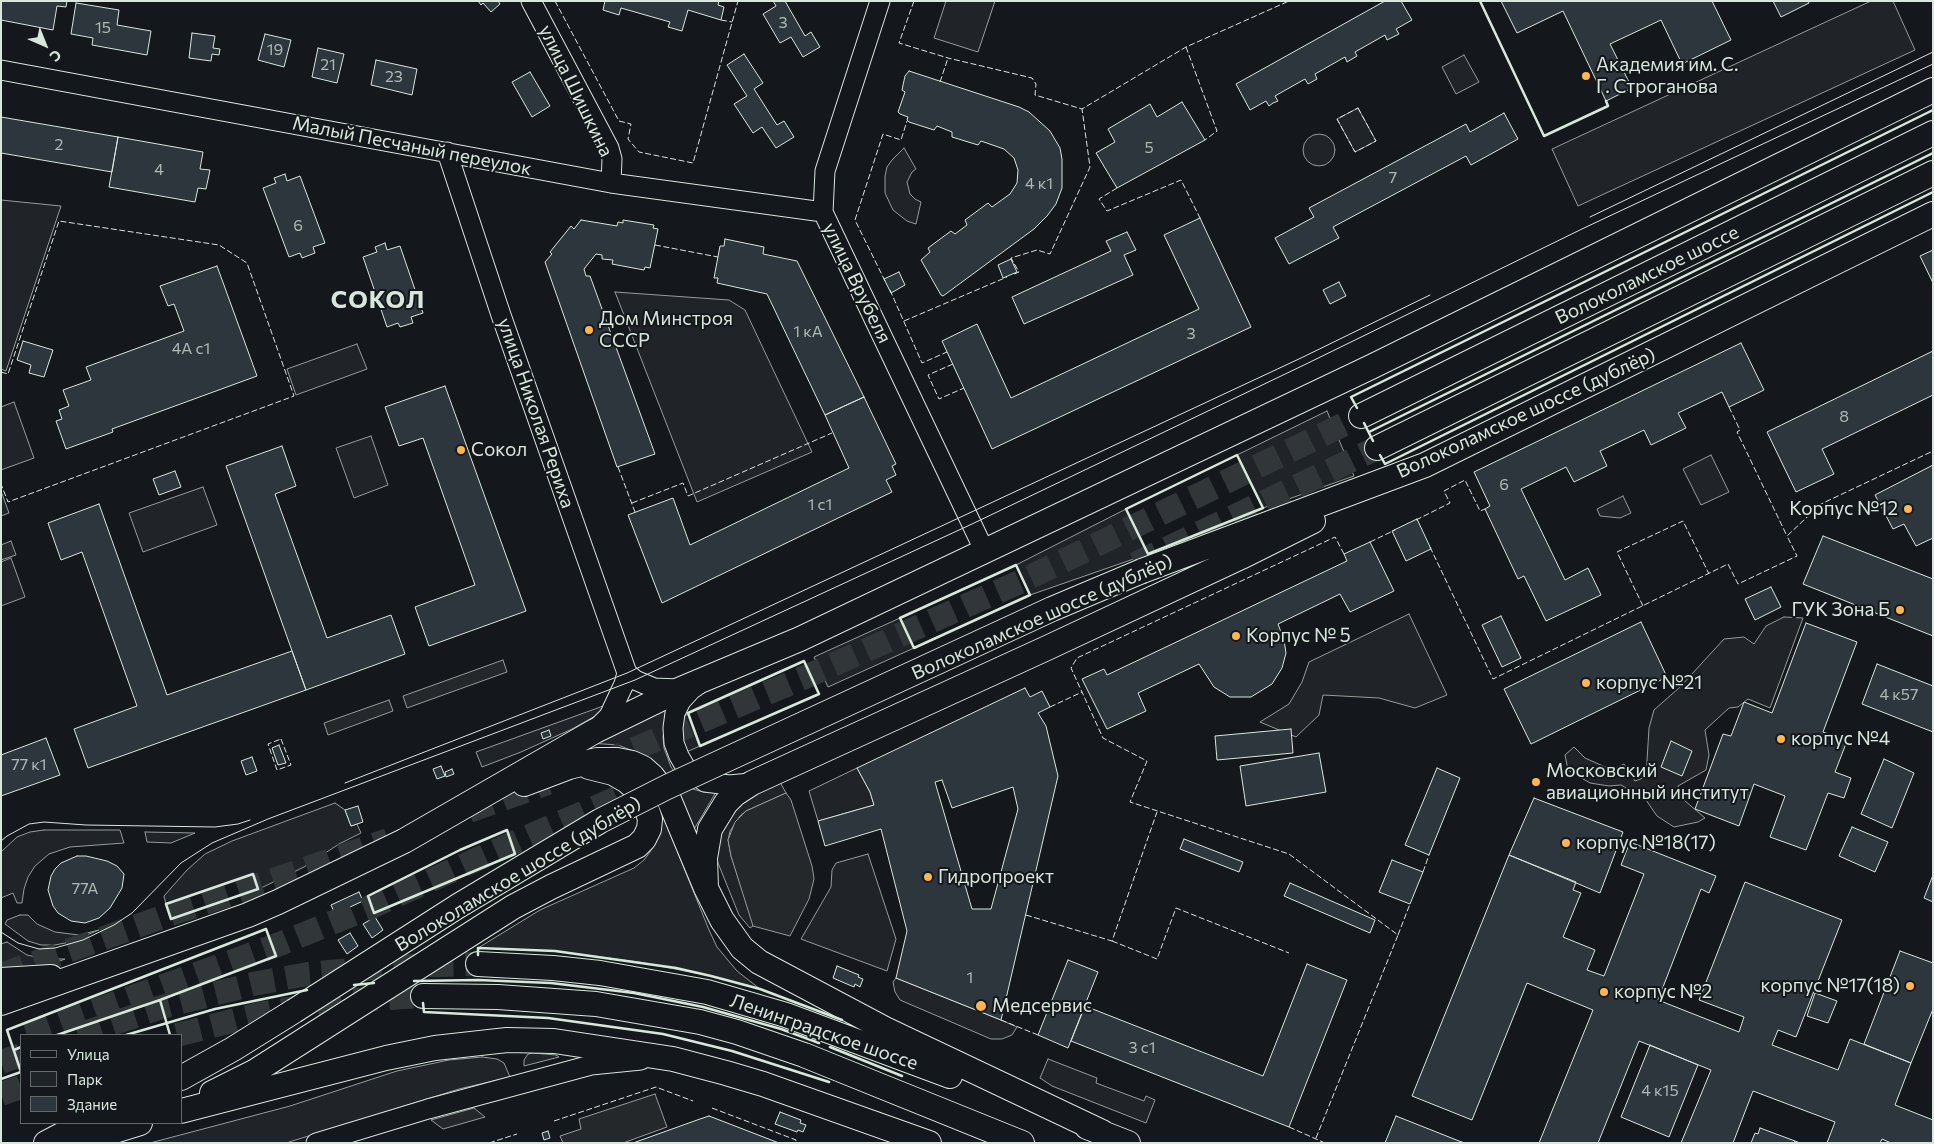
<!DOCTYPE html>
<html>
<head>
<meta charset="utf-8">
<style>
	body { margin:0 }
	#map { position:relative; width:1934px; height:1144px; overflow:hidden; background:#14181c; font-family:Commissioner,sans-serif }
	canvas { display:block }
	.frame { position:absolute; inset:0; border:2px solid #d8e6dc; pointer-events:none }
	.legend { position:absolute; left:20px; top:1034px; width:162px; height:90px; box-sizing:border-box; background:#14181c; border:1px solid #626a69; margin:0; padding:6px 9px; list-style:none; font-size:15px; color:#d8e6dc }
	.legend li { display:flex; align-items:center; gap:10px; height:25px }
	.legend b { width:25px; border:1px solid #626a69 }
	.north { position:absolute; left:20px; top:20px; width:50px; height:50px; -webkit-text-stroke:4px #14181c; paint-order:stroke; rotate:136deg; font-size:14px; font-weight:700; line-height:20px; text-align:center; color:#d8e6dc }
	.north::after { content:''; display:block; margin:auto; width:18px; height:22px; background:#d8e6dc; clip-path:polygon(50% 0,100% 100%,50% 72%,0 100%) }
</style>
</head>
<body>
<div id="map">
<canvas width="1934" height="1144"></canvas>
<div class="frame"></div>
<ul class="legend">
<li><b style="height:6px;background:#14181c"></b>Улица</li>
<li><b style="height:14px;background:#202428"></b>Парк</li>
<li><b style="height:14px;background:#2c363c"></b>Здание</li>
</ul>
<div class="north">С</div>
</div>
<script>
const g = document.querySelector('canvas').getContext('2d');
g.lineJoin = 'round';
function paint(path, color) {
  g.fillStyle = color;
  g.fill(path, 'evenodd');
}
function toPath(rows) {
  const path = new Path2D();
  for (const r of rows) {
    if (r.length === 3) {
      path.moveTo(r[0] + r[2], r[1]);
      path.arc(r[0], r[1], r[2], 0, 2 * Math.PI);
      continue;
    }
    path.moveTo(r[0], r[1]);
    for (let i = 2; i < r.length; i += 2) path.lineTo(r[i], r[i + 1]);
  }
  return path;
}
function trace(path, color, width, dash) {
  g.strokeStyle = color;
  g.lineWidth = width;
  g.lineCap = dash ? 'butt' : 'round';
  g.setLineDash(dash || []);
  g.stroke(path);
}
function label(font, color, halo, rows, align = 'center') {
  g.font = font + ' Commissioner,sans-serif';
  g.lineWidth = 4;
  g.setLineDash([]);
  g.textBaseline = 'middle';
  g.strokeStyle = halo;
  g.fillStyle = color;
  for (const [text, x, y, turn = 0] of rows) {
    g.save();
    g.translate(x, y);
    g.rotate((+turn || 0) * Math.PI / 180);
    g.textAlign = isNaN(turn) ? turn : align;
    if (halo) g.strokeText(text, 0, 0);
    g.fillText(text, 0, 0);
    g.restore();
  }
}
const green = toPath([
	[946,1,995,1,978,52,934,38,946,1],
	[1871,1,1893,1,1915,50,1578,206,1552,149,1871,1],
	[1464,55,1479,82,1456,94,1442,67,1464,55],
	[1358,108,1376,141,1355,152,1337,119,1358,108],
	[1319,150,16],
	[904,148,916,169,912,172,907,182,910,194,915,199,921,202,916,224,907,221,893,210,885,193,885,176,887,167,892,160,904,148],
	[1,200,61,206,6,371,1,369,1,200],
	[615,292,729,300,745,310,812,452,697,502,615,292],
	[357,344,367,369,296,395,287,369,357,344],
	[14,402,34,458,1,470,1,407,14,402],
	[1327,411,1354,476,1263,508,1237,455,1327,411],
	[371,436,388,485,354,498,336,448,371,436],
	[1711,455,1729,492,1701,505,1683,469,1711,455],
	[203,487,217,525,143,552,129,513,203,487],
	[1,491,9,513,1,516,1,491],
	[1623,496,1631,513,1620,518,1600,516,1597,509,1623,496],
	[1126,509,1148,554,1030,595,1016,565,1126,509],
	[11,558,25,597,1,606,1,562,11,558],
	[1409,614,1447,695,1415,708,1379,698,1323,695,1319,715,1296,737,1260,722,1289,704,1302,682,1309,662,1409,614],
	[1784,617,1803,618,1770,708,1748,699,1738,707,1729,708,1705,730,1709,755,1706,770,1678,786,1684,800,1705,818,1698,822,1674,827,1657,816,1646,800,1621,785,1609,786,1590,783,1568,770,1565,755,1574,747,1585,758,1612,770,1624,764,1635,781,1646,777,1649,728,1654,710,1680,687,1724,639,1744,637,1754,644,1766,626,1784,617],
	[900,618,914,648,828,687,814,657,900,618],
	[606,705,597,715,572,729,521,752,482,767,476,752,606,705],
	[667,709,663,737,664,748,671,767,678,776,693,789,703,792,716,792,693,831,654,763,646,756,618,745,589,743,667,709],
	[688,713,700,746,684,753,681,727,683,719,688,713],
	[857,768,870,792,874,805,818,821,809,791,857,768],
	[780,782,786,793,746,811,740,816,730,831,728,840,731,856,753,922,753,926,750,928,739,915,718,863,716,854,718,834,742,800,780,782],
	[335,803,345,810,351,826,357,824,361,833,339,844,304,867,259,889,253,874,166,904,164,896,187,870,205,854,232,841,335,803],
	[661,811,709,930,717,947,737,971,760,989,711,976,639,962,555,951,478,948,540,910,634,868,644,860,650,852,654,843,655,814,661,811],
	[44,830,120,830,124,843,70,847,49,854,35,866,28,877,24,889,22,903,17,903,13,893,1,898,1,852,17,837,30,832,44,830],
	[145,832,195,833,171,843,147,842,145,832],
	[868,854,896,939,887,971,801,939,831,887,832,870,836,863,868,854],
	[20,915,28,915,37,924,55,932,79,935,99,930,70,942,55,945,41,945,28,941,5,924,7,920,20,915],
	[7,942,27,955,46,959,65,959,32,972,1,971,1,944,7,942],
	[896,978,1001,1020,1017,1027,1012,1035,1002,1039,991,1039,900,1000,895,992,893,982,896,978],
	[533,1053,556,1055,559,1057,524,1066,524,1060,528,1054,533,1053],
	[482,1057,497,1059,504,1063,510,1077,459,1089,286,1143,150,1143,290,1106,397,1071,449,1060,482,1057],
	[1048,1059,1097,1078,1096,1083,1144,1101,1146,1096,1155,1100,1146,1123,1052,1086,1040,1078,1048,1059]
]);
paint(green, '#202428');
trace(green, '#939e99', 1);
const parking = toPath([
	[11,541,16,555,1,560,1,545,11,541],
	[503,660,507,672,407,708,403,696,503,660],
	[389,700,393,711,328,735,324,723,389,700],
	[786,793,791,800,812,866,814,879,809,899,790,936,753,926,731,856,728,840,735,822,746,811,786,793],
	[655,1094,667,1127,623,1143,563,1143,560,1136,581,1129,579,1119,655,1094],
	[474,1108,485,1117,443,1129,431,1120,474,1108]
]);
paint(parking, '#24282b');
trace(parking, '#939e99', 1);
const building = toPath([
	[1,1,67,1,66,7,57,6,53,30,1,20,1,1],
	[478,1,498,1,500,4,491,12,483,3,481,5,478,1],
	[605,1,719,1,718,5,724,7,721,20,688,10,682,31,668,27,670,22,621,8,619,15,603,10,605,1],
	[773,1,785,1,805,36,811,32,820,47,803,57,791,37,780,43,763,14,776,6,773,1],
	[1385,1,1401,1,1412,20,1396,29,1399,34,1387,40,1385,35,1355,52,1357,56,1347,62,1345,57,1315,74,1317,79,1308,84,1305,79,1275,96,1278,101,1273,103,1269,106,1266,101,1250,110,1236,84,1385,1],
	[1501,1,1712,1,1731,40,1682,64,1661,20,1610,44,1632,88,1606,101,1563,11,1517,33,1501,1],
	[1773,1,1808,1,1809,3,1781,17,1773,1],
	[76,3,119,10,117,25,151,31,147,55,92,45,93,38,71,34,76,3],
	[192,33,215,36,213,48,220,49,219,55,212,54,211,61,189,58,192,33],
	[265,34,291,40,284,67,258,60,265,34],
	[318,48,344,54,337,83,312,77,318,48],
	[744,54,763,83,754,89,777,125,784,121,794,137,776,148,762,127,753,133,734,104,747,96,727,65,744,54],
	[376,60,417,69,412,95,371,85,376,60],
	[909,71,1019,107,1029,112,1050,131,1060,148,1062,159,1062,188,1056,204,1047,216,1034,229,943,296,941,295,921,260,930,252,928,248,951,231,955,234,967,225,965,220,988,203,992,207,1010,194,1017,183,1018,170,1014,158,1004,149,981,141,978,145,952,137,952,132,937,126,934,130,909,122,907,120,908,117,900,114,898,112,905,92,902,90,905,76,909,71],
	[530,72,550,106,532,117,512,82,530,72],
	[1182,102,1205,140,1117,188,1096,153,1115,142,1108,129,1150,104,1157,117,1182,102],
	[1504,113,1518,139,1471,165,1466,156,1333,227,1339,238,1289,264,1275,238,1314,217,1309,208,1466,124,1470,132,1504,113],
	[1,117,118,137,112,172,1,153,1,117],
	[118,137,203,152,200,169,210,170,206,189,198,188,195,202,109,187,118,137],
	[285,174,287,181,300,176,325,243,313,247,315,253,302,258,300,253,289,257,263,188,276,183,274,178,285,174],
	[1200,218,1251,327,992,449,942,341,977,324,1011,398,1199,309,1164,235,1200,218],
	[581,220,617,226,618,222,623,223,623,220,654,225,653,228,658,229,650,268,645,267,644,270,612,264,613,260,602,259,602,255,596,254,584,269,586,276,590,276,655,454,617,467,545,262,552,254,550,252,571,226,574,229,581,220],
	[1127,232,1136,250,1124,255,1133,275,1024,324,1012,297,1111,251,1106,241,1127,232],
	[725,239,764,247,763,254,797,261,864,397,825,415,767,294,717,283,718,278,714,278,720,246,724,246,725,239],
	[385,243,387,250,400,246,423,313,411,317,413,323,400,327,398,323,387,327,363,257,377,252,375,247,385,243],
	[1933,250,1933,283,1920,256,1933,250],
	[1011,259,1017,272,1003,278,998,265,1011,259],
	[217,266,257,376,112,429,113,432,66,449,56,421,62,419,59,410,69,406,63,390,91,380,86,367,184,331,174,304,168,306,160,286,217,266],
	[899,272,905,285,891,293,884,279,899,272],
	[1339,282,1346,296,1330,304,1323,290,1339,282],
	[23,341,53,350,44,377,29,373,31,365,17,360,23,341],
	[1741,343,1764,390,1729,407,1722,392,1678,413,1686,428,1651,445,1644,430,1600,451,1607,466,1574,482,1566,467,1521,489,1565,580,1588,568,1601,595,1546,621,1524,576,1518,579,1485,509,1490,506,1474,472,1741,343],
	[1933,351,1933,395,1822,449,1834,474,1796,492,1767,432,1933,351],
	[445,386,526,611,429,646,415,607,475,585,423,438,399,446,385,407,445,386],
	[864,397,896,464,892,466,896,475,886,480,892,492,662,603,628,515,673,498,690,545,849,468,825,415,864,397],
	[282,446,296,486,275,494,327,638,391,615,405,654,306,690,226,466,282,446],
	[1933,465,1933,538,1916,546,1904,524,1893,529,1875,495,1933,465],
	[175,471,181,487,159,495,153,479,175,471],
	[99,504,167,695,292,651,306,690,88,768,74,729,137,706,82,552,61,560,48,523,99,504],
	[1417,519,1431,549,1406,561,1392,531,1417,519],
	[1823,536,1933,579,1933,636,1803,584,1823,536],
	[1370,542,1394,591,1350,612,1340,594,1278,624,1284,640,1286,653,1282,668,1272,684,1251,697,1230,697,1214,687,1199,664,1138,693,1146,711,1107,729,1082,679,1104,669,1107,675,1347,561,1344,554,1370,542],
	[1771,587,1781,607,1755,620,1745,599,1771,587],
	[1501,616,1521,658,1502,667,1482,625,1501,616],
	[1641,622,1667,677,1531,744,1504,689,1641,622],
	[1806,623,1857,642,1823,732,1847,741,1835,772,1851,778,1844,798,1828,793,1806,850,1770,837,1785,796,1754,784,1739,826,1695,809,1723,734,1731,736,1744,702,1772,713,1806,623],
	[1877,664,1933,686,1933,732,1862,704,1877,664],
	[1025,688,1030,697,1042,691,1050,707,1038,713,1046,726,1058,776,1001,1020,896,978,907,931,881,829,825,846,818,821,874,805,870,792,857,768,1025,688],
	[942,780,952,808,1013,787,1018,809,991,909,972,909,935,782,942,780],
	[1291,729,1293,753,1217,760,1215,736,1291,729],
	[549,730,551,736,543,739,541,733,549,730],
	[46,738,60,775,1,796,1,755,46,738],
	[1671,741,1692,751,1682,776,1661,767,1671,741],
	[279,745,286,763,278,765,272,748,279,745],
	[1319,753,1326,792,1246,806,1240,766,1319,753],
	[252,757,257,771,246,775,241,761,252,757],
	[1884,759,1914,773,1892,828,1861,814,1884,759],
	[441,766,445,776,437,779,433,769,441,766],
	[1437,768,1460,778,1429,855,1405,845,1437,768],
	[452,769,454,774,446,777,445,772,452,769],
	[1534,798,1623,832,1600,893,1509,855,1534,798],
	[358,806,363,822,351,826,345,810,358,806],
	[1852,827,1888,842,1875,872,1839,856,1852,827],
	[1184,839,1243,862,1239,872,1180,849,1184,839],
	[1630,842,1716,876,1709,893,1701,889,1658,1000,1739,1032,1744,1017,1699,1000,1745,882,1842,920,1796,1037,1778,1030,1772,1045,1838,1070,1850,1039,1911,1063,1895,1105,1933,1120,1933,1143,1891,1143,1882,1139,1880,1143,1827,1143,1835,1122,1753,1091,1733,1143,1681,1143,1711,1070,1639,1041,1598,1143,1539,1143,1593,1010,1527,983,1472,1120,1412,1096,1509,855,1576,882,1573,890,1581,893,1563,937,1595,950,1587,970,1604,976,1644,874,1621,865,1630,842],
	[77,856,86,856,107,861,117,866,124,874,122,888,110,908,99,918,85,923,71,921,58,913,53,906,48,890,51,876,55,869,61,863,77,856],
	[1392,860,1423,872,1410,904,1379,892,1392,860],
	[1933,875,1933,902,1924,898,1933,875],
	[1290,883,1375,920,1370,933,1284,896,1290,883],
	[359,892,363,901,335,914,331,905,359,892],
	[375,917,383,930,372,938,363,924,375,917],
	[350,933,358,946,347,954,338,940,350,933],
	[1900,951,1933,963,1933,1009,1911,1063,1864,1044,1900,951],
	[1068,960,1098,972,1068,1048,1038,1035,1068,960],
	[1307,964,1347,980,1289,1127,1071,1041,1085,1006,1263,1076,1307,964],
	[837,966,859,975,858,977,863,979,860,987,855,984,854,987,833,978,837,966],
	[1815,993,1837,1001,1828,1023,1807,1016,1815,993],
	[1650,1045,1698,1065,1669,1137,1621,1117,1650,1045],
	[780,1112,801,1120,800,1123,806,1125,803,1132,798,1130,797,1132,775,1124,780,1112],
	[709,1116,779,1143,633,1143,700,1119,709,1116],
	[1396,1116,1459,1141,1465,1143,1385,1143,1396,1116],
	[1760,1128,1795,1141,1794,1143,1751,1143,1755,1133,1758,1134,1760,1128],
	[548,1131,550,1138,544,1140,542,1133,548,1131]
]);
paint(building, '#2c363c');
trace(building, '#d8e6dc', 1);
trace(toPath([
	[1135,564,1377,448],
	[601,763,810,675,1024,580,1361,416],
	[469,811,548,783],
	[1,975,168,915,259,885,388,840],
	[27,1035,272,947,371,907,511,844,654,782],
	[78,1035,162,1007,253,984,308,974,350,970,404,966,478,964],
	[177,1035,259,1014,312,1005,353,1000,423,996],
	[1,1062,21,1055],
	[1,1094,21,1087]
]), '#313739', 24, [24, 12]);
const minor = toPath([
	[531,1,609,148,612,159,611,183],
	[880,1,825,171,823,212,985,552],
	[1,70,611,183,823,212],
	[447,152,501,315,627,673,635,680,654,688,680,689],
	[698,685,691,690,681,701,675,713,673,728,674,743,679,756,686,768,705,782,729,785,751,783],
	[597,728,609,716,624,684,627,673],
	[316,1143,428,1109,591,1065,641,1060]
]);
const major = toPath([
	[1361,416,1933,133],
	[1377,448,1933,173],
	[1142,571,1425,465,1933,214],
	[524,784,569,767,597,760,617,760,632,763,643,768,652,776,668,797,706,888,722,920,742,948,759,962,885,1029,1102,1132],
	[706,888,705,858,710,829,726,803,735,794,752,783,1047,648,1241,557,1313,521],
	[478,964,553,968,600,973,707,992,786,1015,950,1076],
	[1,980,51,977],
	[423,996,498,997,596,1004,700,1022,737,1032,804,1055,1022,1143],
	[1,1003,248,915,278,902,404,841,595,731,681,689,800,639,1371,367,1933,90],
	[181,1078,233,1049,294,1011],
	[212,1093,254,1072,513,907,551,887,637,846,644,839,649,829,650,819,645,804,637,790,627,781,613,773,589,767],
	[181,1111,386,1058,435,1048,507,1040,554,1041,673,1059,726,1073,763,1084,929,1143],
	[1087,1127,1128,1143],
	[46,1143,84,1123],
	[76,1143,140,1123]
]);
trace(minor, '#d8e6dc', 21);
trace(major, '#d8e6dc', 26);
trace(minor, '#14181c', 19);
trace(major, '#14181c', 24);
trace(toPath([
	[1590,217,1933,52],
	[345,783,627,673,1301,358,1430,295],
	[1,841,7,836,29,824,44,822,86,825,215,827,238,824,250,820],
	[1,932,18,943,39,949,55,948,83,940,114,925,132,913,181,863,212,843,268,819,635,680,972,524,1304,365,1584,228,1933,64]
]), '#d8e6dc', 1);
const majorBridge = toPath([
	[294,1011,458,906,600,821,667,787,1052,609,1142,571]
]);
trace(majorBridge, '#d8e6dc', 26, []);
trace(majorBridge, '#14181c', 24);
trace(toPath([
	[555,1,619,121,631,124,628,139,639,152,693,163,738,1],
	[914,1,899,43,948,58,1032,78,1036,84,1035,95,1082,109,1186,47,1289,1],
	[721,20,732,22],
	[1186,47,1217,131,1205,140],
	[940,82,948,58],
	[1358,108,1376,141,1355,152,1337,119,1358,108],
	[1117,188,1099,199,1107,211,1181,180,1200,218],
	[655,245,718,257],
	[1014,274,1019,272,1011,258,1037,250,1050,254,1090,167,1082,109],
	[885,281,855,220,883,134,901,140,907,121],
	[890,290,922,363,947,352],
	[904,321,1007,277],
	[953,364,928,375,939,399,964,388],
	[1,372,8,374,59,221,219,245,247,263,294,396,8,502,1,484],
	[1729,407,1740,430,1737,432,1787,536],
	[618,467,635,512],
	[632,503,683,483,688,496,832,433],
	[1416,520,1450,503,1444,491,1465,480,1480,511,1485,509],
	[1370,542,1395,530],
	[1430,547,1493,679,1728,564,1738,584,1797,556,1787,536,1821,504,1933,451],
	[1643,606,1617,552,1683,521,1709,574],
	[1050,707,1082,692],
	[281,739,291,765,277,770,268,744,281,739],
	[1423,872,1429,855],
	[1026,915,1112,941,1157,812],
	[1398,935,1410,904],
	[1112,941,1157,959,1176,908,1289,953],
	[1001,1020,1038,1035],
	[712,1108,796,1140,795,1143],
	[554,1121,656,1087,693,1101],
	[1289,1127,1325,1143],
	[1316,1138,1398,935,1289,854,1130,802,1147,761,1103,738,1071,668,1077,658,1335,537,1344,554],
	[1795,1141,1800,1143],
	[489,1143,517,1134]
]), '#d8e6dc', 1, [6, 2.5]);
trace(toPath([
	[1480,1,1544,136,1608,106,1606,101],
	[1357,408,1351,397,1933,110],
	[1364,423,1373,441],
	[1369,432,1933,153],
	[1237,455,1263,508,1148,554,1126,509,1237,455],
	[1380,455,1385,464,1933,192],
	[1016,565,1030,595,914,648,900,618,1016,565],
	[804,661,819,694,700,746,688,713,804,661],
	[507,830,515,854,374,913,368,896,460,850,507,830],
	[253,874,258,889,171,919,166,904,253,874],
	[478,955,478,948,555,951,676,968,711,976,760,989,842,1020],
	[414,981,478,980,551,983,634,993,703,1007,781,1029,819,1043],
	[354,985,374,983],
	[160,1000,170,1035],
	[423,1003,424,1012,548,1018,663,1034,732,1051,829,1082],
	[126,1035,215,1009,307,990],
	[830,1047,902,1076],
	[14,1050,21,1047],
	[21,1072,7,1030,266,929,276,956,160,1000,57,1035],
	[1,1079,21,1072]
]), '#d8e6dc', 2.5);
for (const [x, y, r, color] of [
	[1586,76,5,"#ffb74d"],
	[589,330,5,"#ffb74d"],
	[461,450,5,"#ffb74d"],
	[1908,509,5,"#ffb74d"],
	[1900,610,5,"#ffb74d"],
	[1236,636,5,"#ffb74d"],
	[1586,683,5,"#ffb74d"],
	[1781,739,5,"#ffb74d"],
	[1536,782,5,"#ffb74d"],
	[1566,843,5,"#ffb74d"],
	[928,877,5,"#ffb74d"],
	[1910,986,5,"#ffb74d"],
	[1604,992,5,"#ffb74d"],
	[981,1006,6,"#ffb74d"]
]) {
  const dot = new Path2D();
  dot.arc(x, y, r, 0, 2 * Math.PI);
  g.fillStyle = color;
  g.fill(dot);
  trace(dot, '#14181c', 2);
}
label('16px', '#adbab4', null, [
	["3",783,23],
	["15",103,28],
	["19",275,50],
	["21",328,65],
	["23",394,77],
	["2",59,145],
	["5",1149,148],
	["4",159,170],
	["7",1393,178],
	["4 к1",1039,184],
	["6",298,226],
	["1 кА",808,332],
	["3",1191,334],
	["4А с1",191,349],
	["8",1844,417],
	["6",1504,485],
	["1 с1",820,505],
	["4 к57",1899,695],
	["77 к1",29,765],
	["77А",85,889],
	["1",970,978],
	["3 с1",1142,1048],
	["4 к15",1660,1091]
]);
label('19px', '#d8e6dc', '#14181c', [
	["Академия им. С.",1596,65],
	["Г. Строганова",1596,87],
	["Дом Минстроя",599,319],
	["СССР",599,341],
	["Сокол",471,450],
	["Корпус №12",1898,509,"right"],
	["ГУК Зона Б",1890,610,"right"],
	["Корпус № 5",1246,636],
	["корпус №21",1596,683],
	["корпус №4",1791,739],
	["Московский",1546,771],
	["авиационный институт",1546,793],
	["корпус №18(17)",1576,843],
	["Гидропроект",938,877],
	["корпус №17(18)",1900,986,"right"],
	["корпус №2",1614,992],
	["Медсервис",992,1006]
], 'left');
label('19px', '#d8e6dc', '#14181c', [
	["улица Шишкина",576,91,64],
	["Малый Песчаный переулок",412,146,11],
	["Волоколамское шоссе",1647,275,-26],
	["улица Врубеля",857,283,64],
	["улица Николая Рериха",536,413,71],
	["Волоколамское шоссе (дублёр)",1526,413,-25],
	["Волоколамское шоссе (дублёр)",1042,617,-24],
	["Волоколамское шоссе (дублёр)",518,874,-31],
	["Ленинградское шоссе",824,1032,19]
]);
g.letterSpacing = '1px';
label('bold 24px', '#d8e6dc', '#14181c', [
	["СОКОЛ",378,300]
]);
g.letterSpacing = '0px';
</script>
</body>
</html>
